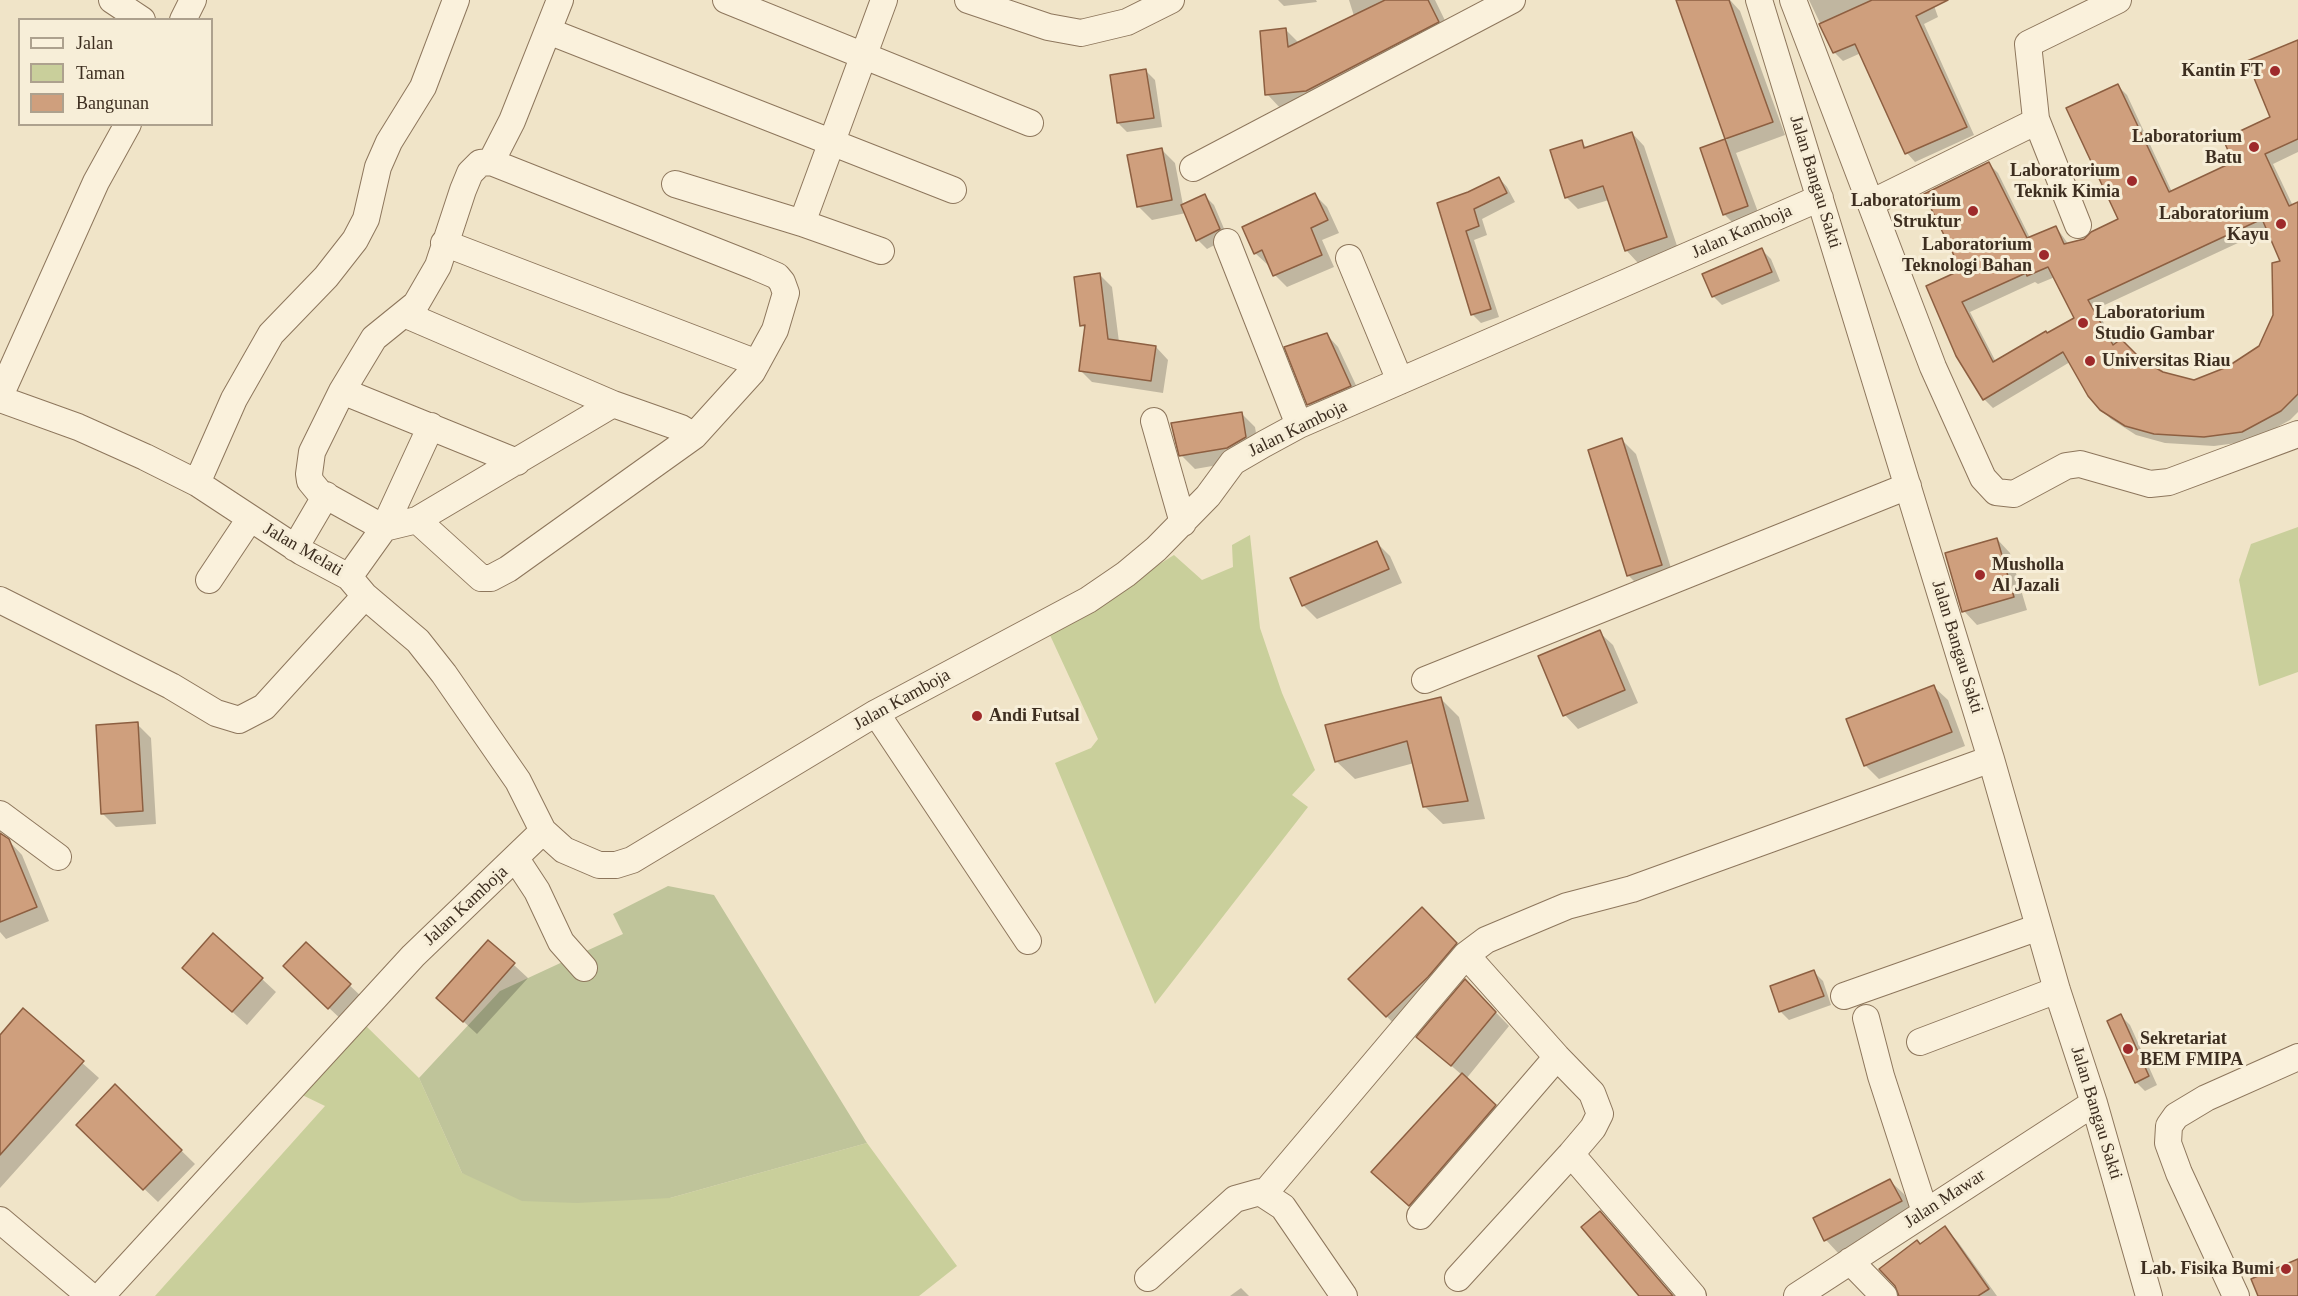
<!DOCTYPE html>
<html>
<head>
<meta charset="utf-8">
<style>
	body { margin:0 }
	#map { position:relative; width:2298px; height:1296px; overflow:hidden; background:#f0e4c8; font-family:"Times New Roman",serif }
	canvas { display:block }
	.legend { position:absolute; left:18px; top:18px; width:195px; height:108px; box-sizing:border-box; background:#f7eed8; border:2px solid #ada18e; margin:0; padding:8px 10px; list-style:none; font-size:18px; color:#3d2e20 }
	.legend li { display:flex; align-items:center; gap:12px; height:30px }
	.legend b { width:30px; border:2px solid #ada18e }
</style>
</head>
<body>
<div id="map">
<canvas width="2298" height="1296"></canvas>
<ul class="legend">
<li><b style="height:8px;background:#faf1dc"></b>Jalan</li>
<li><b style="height:16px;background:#c9cf9b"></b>Taman</li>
<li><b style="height:16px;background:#cf9f7d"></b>Bangunan</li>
</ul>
</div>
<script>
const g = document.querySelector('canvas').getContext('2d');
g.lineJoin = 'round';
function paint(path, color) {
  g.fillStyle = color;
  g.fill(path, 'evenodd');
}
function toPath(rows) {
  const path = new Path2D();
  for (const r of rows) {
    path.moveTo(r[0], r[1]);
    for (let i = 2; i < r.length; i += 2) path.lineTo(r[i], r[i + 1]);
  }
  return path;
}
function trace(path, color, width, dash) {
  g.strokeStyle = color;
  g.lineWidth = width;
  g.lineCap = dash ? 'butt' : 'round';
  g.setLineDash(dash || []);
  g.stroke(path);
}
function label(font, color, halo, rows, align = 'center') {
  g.font = font + ' "Times New Roman",serif';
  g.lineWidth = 6;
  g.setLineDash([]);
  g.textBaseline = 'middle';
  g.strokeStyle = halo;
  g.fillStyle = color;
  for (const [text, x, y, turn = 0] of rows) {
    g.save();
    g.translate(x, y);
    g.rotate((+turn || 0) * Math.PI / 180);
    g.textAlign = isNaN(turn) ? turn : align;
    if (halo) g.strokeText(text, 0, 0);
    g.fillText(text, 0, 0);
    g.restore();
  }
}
paint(toPath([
	[2298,527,2298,672,2259,686,2239,580,2251,544],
	[1250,535,1260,628,1282,693,1315,770,1292,795,1308,807,1155,1004,1055,763,1091,748,1098,739,1049,633,1174,555,1202,580,1233,567,1232,545],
	[363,1023,419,1078,462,1173,670,1198,867,1143,957,1266,919,1296,155,1296,325,1106,296,1092]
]), '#c9cf9b');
paint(toPath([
	[668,886,714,895,867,1143,670,1198,577,1203,522,1201,462,1173,419,1078,500,991,623,934,613,914]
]), '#bfc49a');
paint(toPath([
	[1278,0,1316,0,1317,2,1284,6],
	[1349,0,1435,0,1453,37,1282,110,1267,94,1286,30,1299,43,1354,16],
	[1676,0,1730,0,1740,11,1785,135,1736,153,1761,220,1738,228,1724,214,1702,149,1727,140],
	[1809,0,1932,0,1938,17,1924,24,1974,135,1915,162,1907,153,1861,53,1843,61,1834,52],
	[2298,41,2298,152,2273,164,2293,206,2298,204,2298,412,2290,420,2252,441,2214,446,2165,443,2136,435,2111,419,2101,409,2070,362,1993,408,1984,399,1958,355,1963,270,1989,164,1998,173,2030,238,2056,227,2069,245,2085,240,2120,220,2118,86,2127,95,2172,192,2235,163,2272,118],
	[2268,229,2282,262,2274,315,2260,347,2227,369,2194,381,2162,374,2116,345,2096,309],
	[2055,277,2076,319,1996,362,1970,312,2035,282,2038,284],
	[1146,71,1155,80,1162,127,1127,132,1118,123],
	[1632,133,1644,146,1678,249,1638,263,1626,250,1609,200,1578,209,1566,197,1581,142,1587,148],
	[1161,149,1175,163,1183,205,1205,196,1214,205,1228,238,1207,249,1198,240,1186,213,1152,220,1138,206],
	[1499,178,1507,187,1515,202,1482,219,1487,235,1474,240,1499,317,1481,323,1472,314,1439,204,1468,194],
	[1315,195,1327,207,1339,233,1322,240,1334,267,1287,287,1275,275,1270,264,1268,265,1255,253],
	[1762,250,1771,259,1780,281,1722,305,1713,296],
	[1100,275,1112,287,1119,342,1156,347,1168,360,1163,393,1092,382,1080,370,1086,330,1082,325],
	[1327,335,1338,347,1362,398,1320,416,1309,404],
	[1241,413,1255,427,1259,451,1241,461,1195,469,1181,455],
	[1622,440,1636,454,1674,578,1642,589,1628,575],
	[1997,539,2010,553,2027,610,1977,625,1964,611],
	[1377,543,1390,556,1402,583,1317,619,1303,605],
	[1599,632,1613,645,1638,703,1578,729,1565,715],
	[1934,687,1948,700,1965,746,1879,779,1865,765],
	[1441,699,1459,717,1485,819,1443,824,1424,806,1414,763,1355,779,1336,761],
	[137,724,151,738,156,824,116,827,102,813],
	[0,839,8,840,22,855,49,921,6,939,0,932],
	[1422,909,1475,962,1405,1035,1350,979],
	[489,942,528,978,477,1034,452,1011],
	[306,944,364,999,343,1021,299,980],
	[1814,972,1823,981,1831,1005,1789,1020,1780,1011],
	[262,979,276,992,247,1025,198,981],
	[1479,995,1509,1026,1466,1079,1514,1124,1428,1223,1392,1190,1462,1075,1418,1037],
	[23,1010,99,1078,0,1188,0,1037],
	[2121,1016,2130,1025,2157,1085,2145,1091,2136,1082],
	[115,1086,195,1164,158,1202,91,1138],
	[1890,1181,1904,1194,1915,1215,1839,1254,1826,1240],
	[1600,1213,1614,1226,1674,1296,1641,1296],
	[1945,1228,1958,1242,1997,1296,1899,1296,1920,1245],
	[1241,1288,1249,1296,1230,1296]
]), '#0003');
const building = toPath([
	[1385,0,1428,0,1439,22,1306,91,1265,95,1260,31,1286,28,1288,47,1385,0],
	[1676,0,1729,0,1773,122,1725,139,1676,0],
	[1872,0,1948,0,1916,16,1967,127,1905,154,1855,44,1833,53,1819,24,1872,0],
	[2298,40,2298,139,2265,154,2289,206,2298,202,2298,394,2281,411,2242,432,2204,437,2154,434,2125,426,2100,410,2088,396,2063,352,1983,400,1956,356,1926,286,1961,270,1924,194,1989,162,2027,238,2056,226,2064,244,2084,239,2091,232,2118,219,2066,108,2118,84,2169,192,2233,162,2223,139,2270,117,2247,61,2298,40],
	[2262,219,2280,261,2272,263,2273,315,2259,346,2227,367,2194,380,2163,372,2142,360,2121,339,2113,345,2088,300,2262,219],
	[2048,267,2074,318,2047,333,2046,331,1993,362,1962,302,2026,273,2027,276,2048,267],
	[1146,69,1154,118,1117,123,1110,75,1146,69],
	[1632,132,1667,237,1625,251,1603,186,1565,198,1550,150,1582,140,1584,148,1632,132],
	[1725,139,1748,206,1723,215,1700,148,1725,139],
	[1162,148,1172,200,1137,207,1127,155,1162,148],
	[1499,177,1507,193,1474,209,1479,226,1466,231,1491,309,1471,315,1437,203,1468,192,1499,177],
	[1315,193,1328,220,1311,228,1322,255,1273,276,1262,250,1254,254,1242,227,1315,193],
	[1205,194,1220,229,1196,241,1181,205,1205,194],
	[1762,248,1772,272,1712,297,1702,274,1762,248],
	[1100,273,1108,339,1156,346,1151,381,1079,371,1085,325,1080,326,1074,277,1100,273],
	[1327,333,1351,386,1307,405,1284,347,1327,333],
	[1242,412,1246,437,1227,448,1179,456,1171,423,1242,412],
	[1622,438,1662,565,1627,576,1588,450,1622,438],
	[1997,538,2014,597,1962,612,1945,553,1997,538],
	[1377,541,1389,569,1302,606,1290,578,1377,541],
	[1600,630,1625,690,1563,716,1538,656,1600,630],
	[1934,685,1952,732,1864,766,1846,719,1934,685],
	[1441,697,1468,801,1423,807,1407,741,1335,762,1325,725,1441,697],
	[138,722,143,811,101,814,96,725,138,722],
	[0,833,9,839,37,907,0,922,0,833],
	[1422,907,1457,943,1428,977,1386,1017,1348,979,1422,907],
	[213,933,263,978,232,1012,182,968,213,933],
	[488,940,515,963,463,1022,436,998,488,940],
	[306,942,351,984,328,1009,283,966,306,942],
	[1814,970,1824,996,1779,1012,1770,986,1814,970],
	[1465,979,1496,1012,1451,1066,1416,1037,1465,979],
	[23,1008,84,1061,0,1155,0,1035,23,1008],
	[2121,1014,2149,1076,2135,1083,2107,1021,2121,1014],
	[1462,1073,1496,1105,1409,1206,1371,1172,1462,1073],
	[115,1084,182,1150,143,1190,76,1125,115,1084],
	[1890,1179,1902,1201,1824,1241,1813,1218,1890,1179],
	[1600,1211,1673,1296,1639,1296,1581,1227,1600,1211],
	[1945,1226,1989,1289,1978,1296,1899,1296,1895,1286,1879,1269,1917,1240,1920,1244,1945,1226],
	[2298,1259,2298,1296,2258,1296,2251,1279,2298,1259]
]);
paint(building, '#cf9f7d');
trace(building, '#8d5f41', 1.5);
const minor = toPath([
	[112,0,142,20],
	[726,0,1030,123],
	[968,0,1048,27,1081,33,1127,22,1171,0],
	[1759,0,1991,759,2057,990,2094,1103,2149,1296],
	[1793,0,1933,367,1983,478,1996,492,2014,494,2066,466,2080,464,2150,484,2169,482,2298,434],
	[183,20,193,0],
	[548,31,953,190],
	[2036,119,2078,225],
	[491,162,512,121,560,0],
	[1193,168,1512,0],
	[675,184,802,223],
	[1871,203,2031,124,2036,119,2028,44,2118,0],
	[1227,242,1299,425],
	[444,243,757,363],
	[881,251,802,223,884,0],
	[1349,258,1400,381],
	[404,314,613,404],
	[342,391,517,462],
	[0,396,96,182,128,124],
	[0,399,78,427,145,457,197,483,302,552,349,577,365,596,418,641,444,674,518,781,543,831,564,850,599,865,616,865,632,860,876,713,1088,600,1126,574,1156,549,1208,496,1233,462,1264,444,1299,425,1820,198],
	[1154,421,1183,523],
	[431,426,384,528,417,520,613,404,681,428,694,436],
	[197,483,234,399,271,334,326,277,355,240,366,219,378,167,389,142,423,87,456,0],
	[295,548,326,495],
	[349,577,384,528,319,492,310,481,309,474,312,452,342,391,374,338,416,304,438,266,463,190,470,173,480,163,491,162,756,267,777,276,782,282,786,293,775,330,752,372,694,436,508,569,491,578,481,578,417,520],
	[209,580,249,520],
	[0,600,171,686,216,713,239,720,264,707,365,596],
	[1425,680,1908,486],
	[876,713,1028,941],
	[0,814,58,857],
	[516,859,537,891,561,942,584,968],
	[1844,996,2039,927],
	[1866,1018,1881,1076,1925,1212],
	[1920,1042,2057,990],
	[1571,1154,1693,1296],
	[1264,1194,1466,955,1486,940,1567,906,1632,889,1991,759],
	[1420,1216,1557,1057],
	[0,1220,90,1296],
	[1850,1261,1884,1296],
	[1148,1278,1235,1199,1260,1192,1283,1207,1344,1296],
	[1458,1278,1571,1154,1593,1128,1600,1114,1592,1093,1557,1057,1466,955],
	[101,1296,413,956,543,831],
	[1797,1296,2094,1103],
	[2236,1296,2179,1173,2168,1143,2169,1126,2176,1116,2206,1098,2298,1057]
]);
trace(minor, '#8d765c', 28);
trace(minor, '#faf1dc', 26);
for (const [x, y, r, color] of [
	[2275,71,6,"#9e2a2b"],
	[2254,147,6,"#9e2a2b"],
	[2132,181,6,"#9e2a2b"],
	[1973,211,6,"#9e2a2b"],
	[2281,224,6,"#9e2a2b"],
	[2044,255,6,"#9e2a2b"],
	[2083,323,6,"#9e2a2b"],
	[2090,361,6,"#9e2a2b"],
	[1980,575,6,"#9e2a2b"],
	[977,716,6,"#9e2a2b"],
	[2128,1049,6,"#9e2a2b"],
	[2286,1269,6,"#9e2a2b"]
]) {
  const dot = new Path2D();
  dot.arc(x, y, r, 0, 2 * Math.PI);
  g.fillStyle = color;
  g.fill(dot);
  trace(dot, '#f7eed8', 2);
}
label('bold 18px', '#3d2e20', '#f7eed8', [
	["Kantin FT",2263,71],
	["Laboratorium",2242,137],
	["Batu",2242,158],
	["Laboratorium",2120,171],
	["Teknik Kimia",2120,192],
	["Laboratorium",1961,201],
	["Struktur",1961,222],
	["Laboratorium",2269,214],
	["Kayu",2269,235],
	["Laboratorium",2032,245],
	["Teknologi Bahan",2032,266],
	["Laboratorium",2095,313,"left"],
	["Studio Gambar",2095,334,"left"],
	["Universitas Riau",2102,361,"left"],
	["Musholla",1992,565,"left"],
	["Al Jazali",1992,586,"left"],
	["Andi Futsal",989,716,"left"],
	["Sekretariat",2140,1039,"left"],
	["BEM FMIPA",2140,1060,"left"],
	["Lab. Fisika Bumi",2274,1269]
], 'right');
label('18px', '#3d2e20', '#f7eed8', [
	["Jalan Bangau Sakti",1815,182,73],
	["Jalan Kamboja",1742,232,-24],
	["Jalan Kamboja",1298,429,-26],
	["Jalan Melati",303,550,30],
	["Jalan Bangau Sakti",1957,647,73],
	["Jalan Kamboja",902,700,-29],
	["Jalan Kamboja",466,906,-43],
	["Jalan Bangau Sakti",2096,1113,73],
	["Jalan Mawar",1945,1199,-33]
]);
</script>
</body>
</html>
